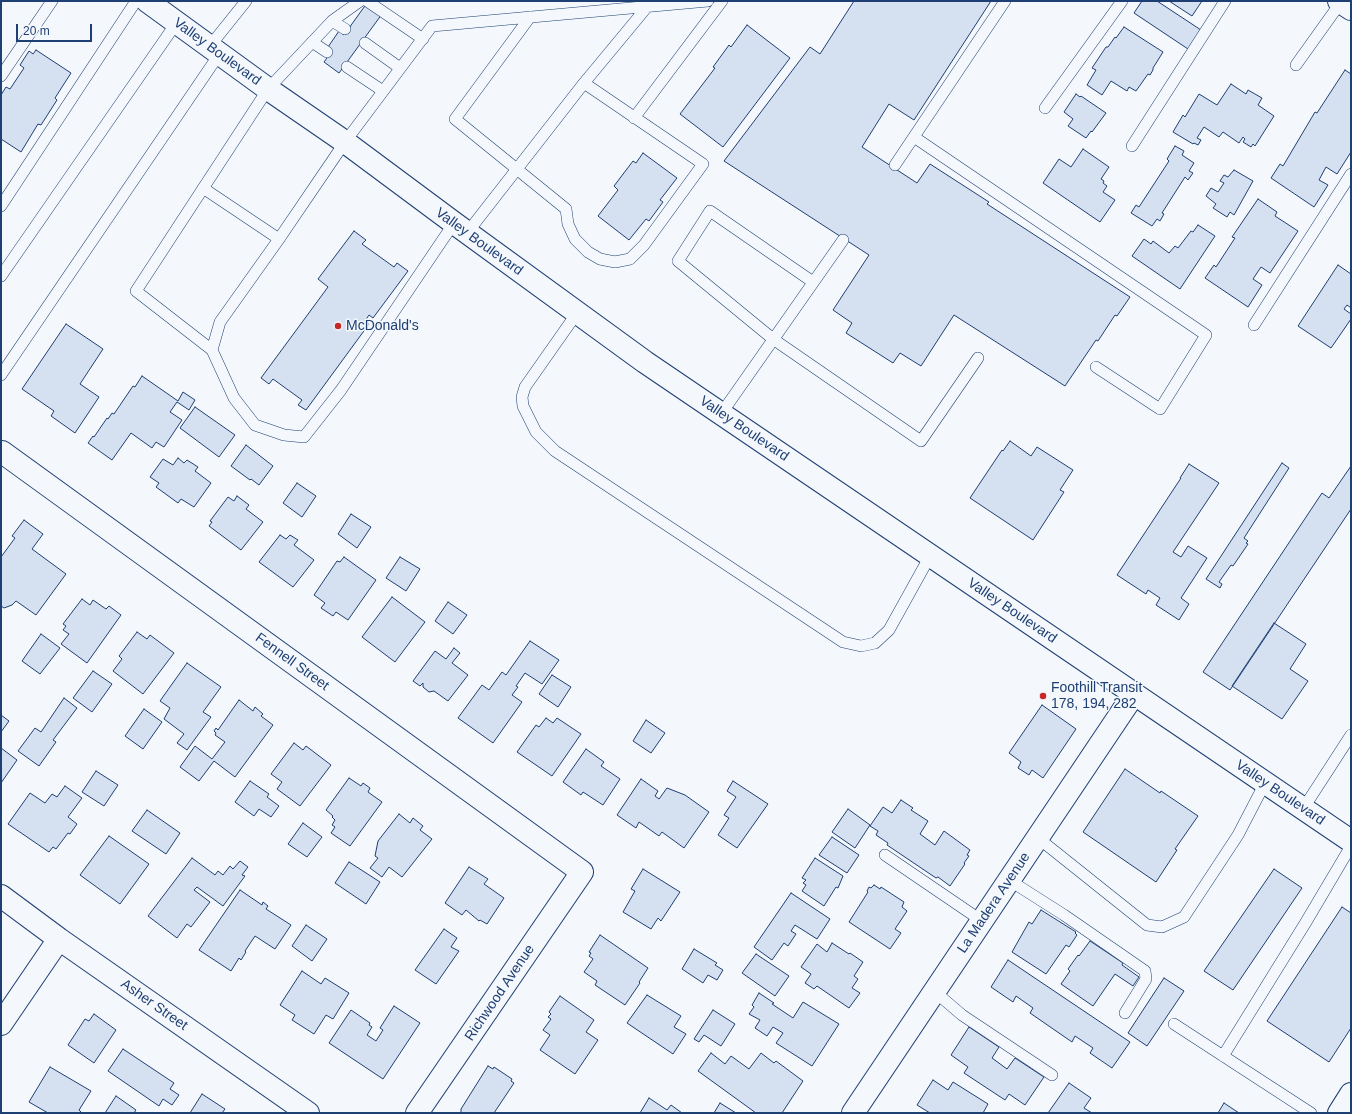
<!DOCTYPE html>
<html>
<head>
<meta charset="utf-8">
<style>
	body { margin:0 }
	#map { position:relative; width:1352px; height:1114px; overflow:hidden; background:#f4f7fb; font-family:Arial,sans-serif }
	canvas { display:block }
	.frame { position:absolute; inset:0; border:2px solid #1d3f73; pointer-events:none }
	.scale { position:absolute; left:16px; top:24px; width:76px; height:18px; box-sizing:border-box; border:2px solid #1d3f73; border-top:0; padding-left:5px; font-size:12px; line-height:14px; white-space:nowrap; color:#1d3f73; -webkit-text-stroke:3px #f4f7fb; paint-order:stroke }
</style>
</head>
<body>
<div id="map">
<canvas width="1352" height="1114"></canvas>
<div class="frame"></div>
<div class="scale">20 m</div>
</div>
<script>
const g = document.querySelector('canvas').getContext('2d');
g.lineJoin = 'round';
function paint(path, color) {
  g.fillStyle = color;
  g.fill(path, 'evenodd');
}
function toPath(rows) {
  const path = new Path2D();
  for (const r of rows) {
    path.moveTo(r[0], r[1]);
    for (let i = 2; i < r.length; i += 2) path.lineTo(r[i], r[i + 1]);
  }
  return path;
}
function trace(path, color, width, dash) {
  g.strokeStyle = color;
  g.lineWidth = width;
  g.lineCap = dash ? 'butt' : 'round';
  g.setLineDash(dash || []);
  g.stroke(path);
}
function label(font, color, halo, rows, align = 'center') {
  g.font = font + ' Arial,sans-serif';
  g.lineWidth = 3;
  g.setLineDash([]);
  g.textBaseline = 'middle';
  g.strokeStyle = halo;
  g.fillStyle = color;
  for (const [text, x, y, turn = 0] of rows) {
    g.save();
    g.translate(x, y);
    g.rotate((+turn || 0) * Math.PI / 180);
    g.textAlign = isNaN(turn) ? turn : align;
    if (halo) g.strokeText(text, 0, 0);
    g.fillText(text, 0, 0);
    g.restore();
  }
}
const building = toPath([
	[854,1,991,1,914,120,889,104,862,147,917,183,930,164,989,202,987,204,1130,297,1117,316,1115,315,1098,341,1096,340,1065,386,954,315,921,366,900,353,893,363,846,333,852,323,833,310,869,255,724,161,810,47,820,54,854,1],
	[1142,1,1157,1,1201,30,1188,49,1134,13,1142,1],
	[1169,1,1202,1,1192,16,1169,1],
	[367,3,382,14,339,73,324,62,332,51,328,47,339,31,344,35,367,3],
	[747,25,790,58,723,147,680,114,715,68,713,67,729,45,731,47,747,25],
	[1124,27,1163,52,1153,68,1153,70,1150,75,1148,74,1136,91,1129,87,1127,91,1111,81,1102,95,1087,85,1096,70,1092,68,1106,47,1108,47,1115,37,1116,38,1124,27],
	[36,50,71,73,55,98,57,100,41,125,38,124,21,152,1,139,1,95,6,87,10,89,24,68,20,65,29,51,33,54,36,50],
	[1345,70,1351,74,1351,152,1337,174,1326,167,1319,180,1328,185,1314,207,1271,178,1280,164,1283,166,1315,112,1317,113,1345,70],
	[1231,84,1246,94,1248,90,1262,98,1258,105,1274,116,1255,146,1253,144,1251,147,1243,142,1245,139,1243,137,1239,143,1223,132,1219,137,1204,127,1197,138,1201,140,1198,145,1194,143,1193,144,1173,132,1183,115,1185,117,1199,94,1217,105,1231,84],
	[1076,94,1080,97,1081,96,1106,113,1092,132,1091,131,1086,138,1068,126,1073,119,1064,112,1076,94],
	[1175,146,1184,151,1182,155,1194,163,1189,171,1193,173,1188,180,1185,177,1162,213,1164,214,1160,221,1157,219,1152,226,1131,213,1136,205,1139,207,1169,161,1167,159,1175,146],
	[1083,149,1109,167,1101,179,1104,181,1103,183,1107,186,1103,192,1115,200,1100,222,1043,183,1059,159,1071,167,1083,149],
	[643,153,677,178,660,200,663,202,649,221,646,219,629,240,598,216,618,190,614,186,633,161,636,163,643,153],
	[1234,170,1253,181,1234,215,1230,212,1227,217,1213,208,1216,204,1206,196,1211,188,1218,192,1224,183,1220,181,1224,175,1228,177,1234,170],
	[1258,199,1277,212,1275,216,1298,231,1270,273,1261,267,1253,279,1262,285,1248,307,1205,278,1214,265,1216,267,1235,238,1232,237,1258,199],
	[1198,225,1215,236,1180,289,1132,256,1144,239,1151,244,1153,241,1169,253,1175,246,1178,248,1191,231,1193,232,1198,225],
	[354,231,366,240,362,244,394,267,397,263,408,271,373,318,369,315,365,321,369,324,306,410,298,405,302,400,273,379,269,384,261,378,328,287,318,279,354,231],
	[1338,265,1351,274,1351,308,1347,305,1344,309,1351,314,1351,319,1331,348,1298,326,1338,265],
	[66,324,103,349,80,384,99,397,75,433,51,416,54,411,22,389,66,324],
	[142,376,178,401,183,392,195,400,189,410,177,402,170,412,182,420,164,447,156,442,152,448,131,433,112,460,88,443,93,436,94,437,107,418,108,419,112,413,114,414,133,386,135,387,142,376],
	[195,407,235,435,219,457,180,428,195,407],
	[1010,441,1031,456,1037,447,1073,470,1060,490,1064,492,1033,540,970,498,1002,450,1003,451,1010,441],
	[246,445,273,466,259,485,251,479,250,480,231,466,246,445],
	[178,458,184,463,187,460,198,467,195,471,211,483,194,507,181,499,178,503,156,487,159,483,150,477,163,459,173,465,178,458],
	[1282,463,1289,468,1244,538,1248,541,1246,543,1248,544,1233,566,1231,565,1219,582,1222,584,1220,588,1206,579,1282,463],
	[1189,464,1219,483,1173,552,1181,557,1188,546,1207,558,1181,598,1189,604,1179,620,1156,605,1160,598,1148,590,1146,594,1117,575,1181,478,1180,478,1189,464],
	[1351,466,1351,509,1230,690,1203,672,1322,493,1329,498,1351,466],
	[297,483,316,496,302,517,283,503,297,483],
	[237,496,249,505,246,509,263,522,241,550,209,526,212,522,210,521,228,497,234,501,237,496],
	[351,514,371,527,357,548,338,534,351,514],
	[24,520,43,534,32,549,66,574,36,615,16,601,12,605,4,608,1,606,1,557,15,538,12,536,24,520],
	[280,535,286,539,290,535,298,540,294,545,314,560,293,587,259,562,280,535],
	[344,557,376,580,348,620,336,612,333,616,321,608,325,603,314,595,337,561,340,562,344,557],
	[400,557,420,569,406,591,386,578,400,557],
	[392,597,425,622,395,662,362,637,392,597],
	[82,599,90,605,93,600,106,609,109,606,121,615,87,663,61,644,69,634,63,630,66,626,63,624,82,599],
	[448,602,467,615,453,634,435,621,448,602],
	[1274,623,1306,644,1290,669,1308,681,1282,719,1232,686,1274,623],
	[137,632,147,639,150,635,174,653,143,694,113,671,122,659,119,656,137,632],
	[41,634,60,648,40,674,22,661,41,634],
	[530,641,559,660,542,684,525,673,516,686,518,687,512,695,522,702,493,743,458,718,482,685,489,690,502,672,506,675,530,641],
	[454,648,460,653,452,663,468,675,448,701,434,691,429,692,423,687,423,683,420,686,413,681,435,651,446,659,454,648],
	[187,663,221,687,203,712,211,717,187,750,177,743,184,734,164,719,170,708,160,701,187,663],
	[93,671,112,684,92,712,73,698,93,671],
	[552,675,571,687,558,707,539,694,552,675],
	[64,698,77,708,53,740,56,742,39,766,18,751,35,728,41,732,64,698],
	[239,700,253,711,255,707,263,714,261,716,273,725,235,777,214,761,199,781,180,767,195,746,212,759,225,742,215,735,216,733,214,731,216,728,218,730,239,700],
	[1042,705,1076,729,1043,778,1032,770,1029,775,1018,768,1021,762,1009,753,1042,705],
	[144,709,162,722,143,749,125,736,144,709],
	[1,715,9,721,1,732,1,715],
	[546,718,553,723,557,718,581,734,552,776,517,752,536,725,539,727,546,718],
	[646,720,665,733,651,753,633,741,646,720],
	[294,743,303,750,306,746,331,765,300,806,277,789,282,782,271,774,294,743],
	[1,748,17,760,1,783,1,748],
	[586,749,604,762,601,766,620,779,603,805,583,792,581,795,563,782,586,749],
	[1125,769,1160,793,1161,791,1198,816,1175,849,1177,850,1156,882,1083,832,1125,769],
	[96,771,118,785,104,806,82,792,96,771],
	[349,778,361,786,363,783,370,788,368,792,382,802,350,846,331,833,335,827,332,825,335,820,332,817,333,816,326,810,349,778],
	[641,779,658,791,655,796,659,799,667,788,685,795,709,812,684,848,662,832,659,836,639,822,636,828,617,815,641,779],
	[250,781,269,794,267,797,279,806,271,817,259,809,254,816,235,802,250,781],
	[733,781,768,804,737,848,718,835,729,818,724,815,736,797,727,791,733,781],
	[65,786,82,798,68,817,77,824,70,834,68,833,56,849,53,847,49,852,8,824,30,793,45,803,52,794,57,797,65,786],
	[901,800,913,808,911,810,928,821,920,834,935,845,944,831,970,850,967,855,969,856,964,863,965,864,950,886,938,877,936,878,887,845,888,843,876,835,878,831,870,826,883,807,892,813,901,800],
	[848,809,870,825,855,848,832,832,848,809],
	[147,810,180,833,166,854,132,831,147,810],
	[399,814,410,823,413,818,423,826,420,830,432,839,402,877,389,867,382,877,370,868,378,858,375,856,378,841,399,814],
	[303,823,322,837,307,857,288,844,303,823],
	[109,836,149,864,120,904,80,875,109,836],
	[832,837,859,855,847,873,819,855,832,837],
	[192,858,215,875,218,871,223,875,230,866,233,869,240,861,248,867,242,875,245,876,223,906,197,887,194,890,210,902,191,927,187,924,177,938,148,916,192,858],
	[815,858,843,876,838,888,836,887,824,906,802,891,806,885,803,883,806,880,802,878,815,858],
	[349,862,380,882,366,904,335,883,349,862],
	[469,867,488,879,484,884,504,898,487,924,480,920,479,921,466,910,462,915,445,903,469,867],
	[643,869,680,892,661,921,658,918,651,929,623,912,635,891,631,889,643,869],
	[1274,869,1302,888,1233,990,1204,971,1274,869],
	[874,885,880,889,881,887,904,902,902,907,907,911,895,929,901,933,890,949,849,922,868,892,867,891,869,887,871,888,874,885],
	[240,890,262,905,263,902,268,906,266,909,291,925,275,949,255,936,245,951,246,952,241,960,239,958,231,971,199,950,240,890],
	[791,893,830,919,817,939,795,925,791,931,796,934,788,946,784,943,772,960,754,947,791,893],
	[1342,907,1351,913,1351,1028,1329,1062,1267,1021,1342,907],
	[1041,910,1076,932,1075,933,1077,935,1069,947,1066,945,1046,974,1012,952,1029,922,1032,924,1041,910],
	[306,925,327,939,312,961,292,946,306,925],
	[444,929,457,938,451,947,459,951,436,984,415,970,444,929],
	[600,935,648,968,639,982,640,983,625,1005,595,985,597,981,584,972,593,959,589,956,591,953,589,952,600,935],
	[1090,941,1123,963,1122,965,1139,977,1133,986,1115,974,1093,1006,1061,984,1070,971,1068,969,1078,955,1079,956,1090,941],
	[832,943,849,954,850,953,863,962,854,976,858,979,852,988,860,993,849,1008,817,986,814,989,805,983,811,974,801,967,817,944,827,952,832,943],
	[694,949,717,963,715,965,723,970,717,980,708,975,703,983,682,969,694,949],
	[756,954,789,976,775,996,742,973,756,954],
	[1008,960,1130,1042,1112,1068,1090,1053,1093,1048,1075,1036,1072,1042,1030,1013,1033,1008,1016,996,1013,1002,991,987,1008,960],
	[302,971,321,984,325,978,349,993,333,1019,326,1015,314,1034,292,1020,295,1015,280,1005,302,971],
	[1164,978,1184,991,1147,1046,1128,1033,1164,978],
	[759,993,774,1003,772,1004,793,1018,803,1002,839,1024,812,1066,776,1043,783,1033,773,1027,767,1036,755,1028,760,1020,749,1014,754,1007,752,1005,759,993],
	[647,995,681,1016,674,1027,686,1034,673,1054,627,1023,647,995],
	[560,996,594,1020,586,1032,598,1040,575,1074,540,1050,550,1035,543,1030,551,1019,548,1017,551,1014,549,1012,560,996],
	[394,1006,420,1023,383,1079,329,1043,351,1010,370,1023,369,1025,372,1027,367,1035,376,1041,383,1030,380,1028,394,1006],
	[713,1010,735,1024,721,1046,704,1035,699,1042,694,1039,713,1010],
	[94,1014,116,1030,94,1063,68,1045,85,1019,89,1021,94,1014],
	[969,1027,999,1047,992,1058,1007,1069,1015,1058,1044,1077,1025,1105,1009,1094,1005,1100,964,1073,968,1067,951,1055,969,1027],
	[123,1049,174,1083,170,1089,179,1095,172,1105,163,1099,159,1106,108,1071,123,1049],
	[711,1053,725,1064,731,1056,749,1069,761,1053,774,1063,776,1061,803,1081,782,1113,756,1113,698,1071,711,1053],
	[488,1066,493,1069,494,1067,512,1079,511,1081,514,1083,494,1113,461,1113,461,1109,488,1066],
	[50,1067,91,1091,79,1110,82,1113,48,1113,29,1102,50,1067],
	[933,1080,948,1090,953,1082,988,1104,983,1113,930,1113,917,1105,933,1080],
	[1069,1083,1091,1098,1084,1108,1092,1113,1048,1113,1069,1083],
	[202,1094,225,1109,222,1113,190,1113,202,1094],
	[116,1096,136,1110,134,1113,105,1113,116,1096],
	[649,1098,667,1110,671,1105,682,1113,640,1113,649,1098],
	[720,1103,736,1113,714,1113,720,1103],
	[1224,1103,1239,1113,1218,1113,1224,1103]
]);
paint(building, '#d5e0f0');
trace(building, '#1d3f73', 1);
const service = toPath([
	[360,1,332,21,268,89,136,291,212,350,234,398,255,425,284,435,304,437,341,390,454,223],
	[367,1,423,39],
	[530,17,455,119,566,209,568,224,575,239,588,252,600,259,615,262,630,259,644,245,703,164,584,83],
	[332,21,345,29],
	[312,42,327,52],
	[365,43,400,68],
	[210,46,246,1],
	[1296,65,1341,2],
	[347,67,383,91],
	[1,76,52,1],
	[1045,108,1122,1],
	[634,118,722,1],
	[914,137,1206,335,1160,409,1096,367],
	[1132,146,1225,1],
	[895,165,1005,1],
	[203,188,279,239],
	[1,206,136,1],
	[467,233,584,83,647,7],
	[1,276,177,22],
	[813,282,710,211,678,261,773,339,921,441,978,358],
	[577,313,525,387,522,397,523,406,536,432,555,451,843,642,861,646,875,643,889,630,930,556],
	[1254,325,1351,174],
	[212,350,220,322,279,239,345,142,432,26,708,1],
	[1,375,220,53],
	[721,414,843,240],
	[1303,809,1351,735],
	[1038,838,1147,925,1162,927,1184,917,1238,835,1265,783],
	[885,855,982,921],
	[1009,880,1064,915,1145,971,1146,979,1125,1013],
	[934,991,962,1015,1052,1075],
	[1174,1024,1311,1113],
	[1223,1056,1306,922,1351,846]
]);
const minor = toPath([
	[1339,1,1351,9],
	[2,452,582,872,417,1113],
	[1,896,59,939,308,1113],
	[1,1024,59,939],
	[853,1113,1134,694],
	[1339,1113,1351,1094]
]);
const primary = toPath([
	[147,1,268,89,345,142,454,223,645,362,1351,841]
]);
trace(service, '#1d3f73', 12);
trace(minor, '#1d3f73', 24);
trace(primary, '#1d3f73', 24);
trace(service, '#f4f7fb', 11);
trace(minor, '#f4f7fb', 22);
trace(primary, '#f4f7fb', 22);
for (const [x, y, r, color] of [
	[338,326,4,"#c62828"],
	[1043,696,4,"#c62828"]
]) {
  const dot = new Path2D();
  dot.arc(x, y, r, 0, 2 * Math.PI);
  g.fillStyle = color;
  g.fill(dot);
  trace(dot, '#f4f7fb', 1.5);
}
label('14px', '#1d3f73', '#f4f7fb', [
	["Valley Boulevard",217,52,36],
	["Valley Boulevard",479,242,36],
	["Valley Boulevard",744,429,34],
	["Valley Boulevard",1012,611,34],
	["Fennell Street",292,662,36],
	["Valley Boulevard",1280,793,34],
	["La Madera Avenue",994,903,-56],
	["Richwood Avenue",500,993,-56],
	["Asher Street",154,1005,35]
]);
label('14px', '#1d3f73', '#f4f7fb', [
	["McDonald's",346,326],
	["Foothill Transit",1051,688],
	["178, 194, 282",1051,704]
], 'left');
</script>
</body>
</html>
